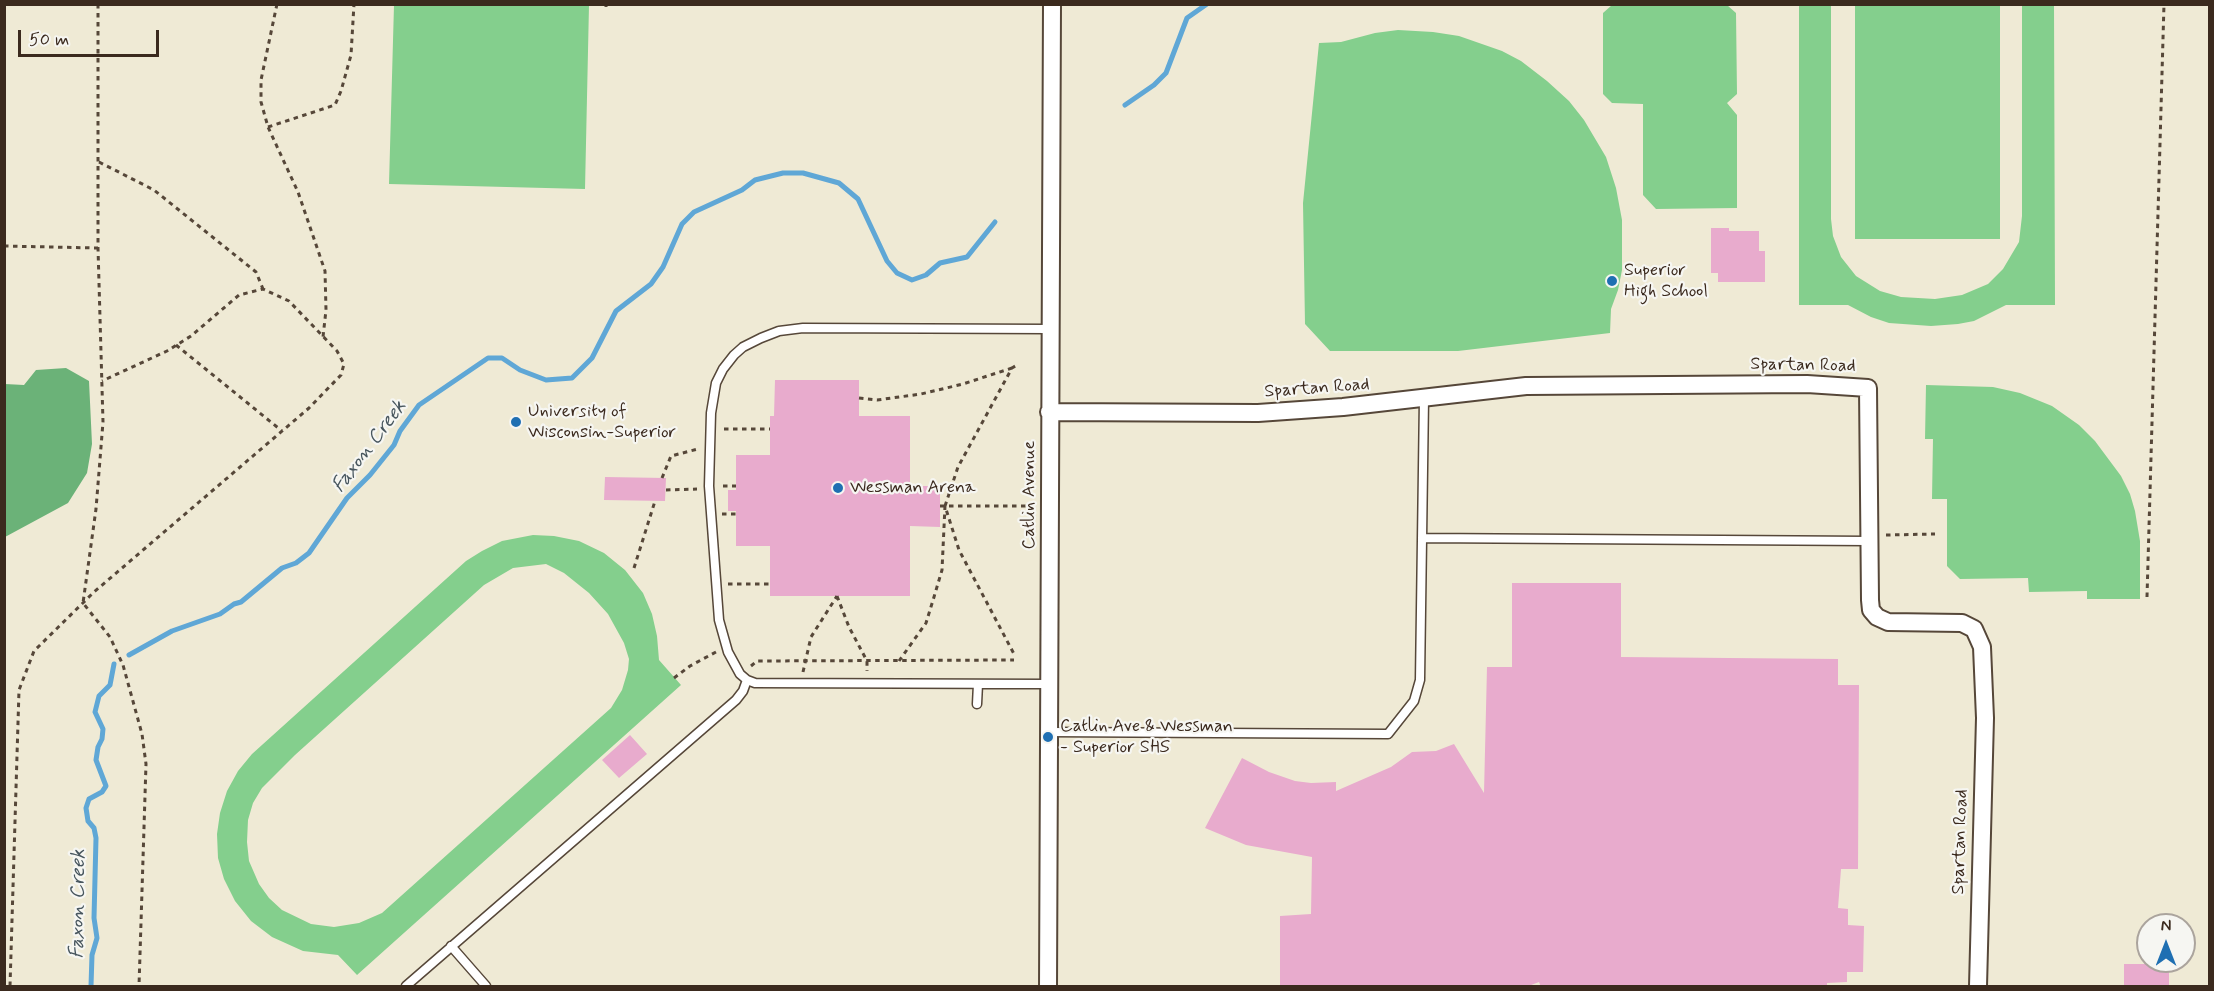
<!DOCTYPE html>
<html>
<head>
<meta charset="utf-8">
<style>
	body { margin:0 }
	#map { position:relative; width:2214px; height:991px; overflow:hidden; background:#efead5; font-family:Mynerve,sans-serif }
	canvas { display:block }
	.frame { position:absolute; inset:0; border:6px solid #3b2a1e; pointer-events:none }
	.north { position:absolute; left:2136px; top:913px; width:60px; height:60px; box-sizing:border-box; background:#f6f6f2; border:2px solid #aba49d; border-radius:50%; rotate:0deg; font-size:16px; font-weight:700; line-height:24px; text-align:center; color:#3b2a1e }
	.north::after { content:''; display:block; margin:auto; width:21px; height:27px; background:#1f6fb2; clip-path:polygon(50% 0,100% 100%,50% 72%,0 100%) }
	.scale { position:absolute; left:18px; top:30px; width:141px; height:27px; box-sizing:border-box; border:3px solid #3b2a1e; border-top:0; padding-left:8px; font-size:18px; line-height:21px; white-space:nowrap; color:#3b2a1e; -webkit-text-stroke:4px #f6f6f2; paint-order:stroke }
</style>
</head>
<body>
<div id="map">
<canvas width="2214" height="991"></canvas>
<div class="frame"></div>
<div class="north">N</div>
<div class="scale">50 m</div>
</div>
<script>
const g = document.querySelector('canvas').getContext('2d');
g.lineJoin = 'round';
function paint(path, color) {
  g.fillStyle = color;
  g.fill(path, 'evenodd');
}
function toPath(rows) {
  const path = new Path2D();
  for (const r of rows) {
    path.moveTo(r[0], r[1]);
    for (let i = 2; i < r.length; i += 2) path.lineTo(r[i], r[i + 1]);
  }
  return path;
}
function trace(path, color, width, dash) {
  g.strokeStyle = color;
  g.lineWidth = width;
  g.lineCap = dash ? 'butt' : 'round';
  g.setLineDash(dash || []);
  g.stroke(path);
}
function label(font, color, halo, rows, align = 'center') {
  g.font = font + ' Mynerve,sans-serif';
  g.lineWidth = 4.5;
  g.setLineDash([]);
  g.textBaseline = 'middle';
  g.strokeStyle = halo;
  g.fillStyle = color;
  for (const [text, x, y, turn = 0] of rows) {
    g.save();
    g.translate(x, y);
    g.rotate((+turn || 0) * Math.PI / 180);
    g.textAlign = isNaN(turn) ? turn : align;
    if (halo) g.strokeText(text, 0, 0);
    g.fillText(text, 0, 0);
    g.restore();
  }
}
paint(toPath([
	[394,5,589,5,585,189,389,184],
	[1612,5,1727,5,1736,13,1737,94,1727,103,1737,115,1737,208,1656,209,1643,195,1643,104,1612,103,1603,94,1603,13],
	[1799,5,1831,5,1831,219,1833,236,1841,257,1856,276,1880,291,1901,297,1935,299,1962,295,1988,284,2003,269,2019,242,2022,216,2022,5,2054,5,2055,305,2006,305,1974,321,1958,324,1931,326,1889,323,1871,317,1848,305,1799,305],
	[1855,5,2000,5,2000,239,1855,239],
	[1398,30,1433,32,1459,36,1502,51,1521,61,1547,81,1569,101,1584,120,1606,157,1616,188,1622,220,1622,270,1618,290,1611,309,1610,333,1458,351,1330,351,1305,324,1303,203,1319,43,1341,42,1375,33],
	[1926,385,1993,387,2020,393,2052,406,2079,425,2095,441,2121,476,2130,494,2135,511,2140,541,2140,599,2087,599,2087,591,2029,592,2028,578,1960,579,1947,566,1947,499,1932,499,1933,439,1925,439],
	[533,535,554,536,579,541,604,553,625,570,643,593,652,614,657,636,659,660,681,685,357,975,338,955,303,951,272,937,251,921,235,901,224,879,218,858,217,834,220,813,227,791,238,771,252,754,466,561,482,551,502,541],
	[546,564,564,573,589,593,608,614,624,643,629,659,628,670,622,690,611,708,382,913,359,923,334,927,311,924,282,910,269,898,259,884,249,861,247,842,248,820,253,803,262,788,295,755,484,585,513,568]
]), '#84cf8d');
paint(toPath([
	[66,368,89,381,92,444,87,473,68,503,5,537,5,384,24,385,36,370]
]), '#6bb278');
trace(toPath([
	[1125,105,1154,85,1166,73,1187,18,1207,4],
	[129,655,172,631,220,614,234,604,241,602,282,568,296,563,309,553,347,498,370,475,394,445,400,431,419,405,488,358,502,358,520,370,546,380,572,378,592,358,616,311,651,284,663,267,682,224,694,212,742,190,755,180,783,173,803,173,839,183,858,199,887,261,897,273,912,280,926,275,940,263,967,257,995,222],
	[91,986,92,955,97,938,94,918,96,838,94,828,88,821,86,808,89,799,102,792,106,786,96,760,98,747,102,739,103,729,95,712,99,696,110,685,114,664]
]), '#5fa7d6', 5);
paint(toPath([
	[1711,228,1729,228,1729,231,1759,231,1759,251,1765,251,1765,282,1718,282,1718,273,1711,273],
	[775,380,859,380,859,416,910,416,910,486,940,486,940,527,910,526,910,596,770,596,770,546,736,546,736,511,728,511,728,490,736,490,736,455,770,455,770,416,774,416],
	[605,477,666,478,665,501,604,500],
	[1512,583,1621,583,1621,657,1838,659,1838,685,1859,685,1858,869,1841,869,1838,908,1848,909,1848,925,1864,926,1863,972,1847,972,1847,982,1827,983,1827,987,1541,987,1539,982,1526,987,1280,987,1280,916,1311,914,1312,857,1246,845,1205,828,1242,758,1269,772,1295,781,1311,783,1336,782,1336,791,1391,767,1412,752,1436,751,1454,744,1484,793,1487,667,1512,667],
	[630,735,647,754,619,778,602,760],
	[2124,964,2169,964,2169,987,2124,987]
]), '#e8abcd');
const service = toPath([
	[1423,538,1869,541],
	[1049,684,755,683,747,680,740,674,728,652,719,620,709,486,711,413,716,383,723,369,734,355,743,347,761,338,779,331,803,328,1050,329],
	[977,704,978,684],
	[1048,732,1388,734,1414,701,1420,680,1424,398],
	[451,946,486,986],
	[406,986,736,700,743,691,747,680]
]);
const minor = toPath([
	[1049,412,1258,413,1343,407,1526,386,1807,384,1868,388,1870,600,1871,610,1877,617,1888,622,1962,623,1974,629,1982,647,1985,718,1978,986],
	[1048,986,1052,4]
]);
trace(service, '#564739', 11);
trace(minor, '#564739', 20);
trace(toPath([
	[98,4,98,248,103,422,96,509,83,603,110,637,123,665,142,734,146,764,139,986],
	[277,4,261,80,261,102,268,127,298,192,325,271,326,310,323,337],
	[606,7,606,4],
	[268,127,335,105,341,91,351,55,354,4],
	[99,162,154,190,256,272,263,289],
	[4,246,98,248],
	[176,345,282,431],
	[859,398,877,400,921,394,963,384,1012,368],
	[724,429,770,429],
	[662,478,671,456,698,449],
	[723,486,736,486],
	[666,490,697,489],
	[940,506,1034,506],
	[945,506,958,467,1012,368,1017,365],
	[722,514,736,514],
	[1886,535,1935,534],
	[634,568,655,501],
	[728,584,770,584],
	[837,596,849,627,867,661,867,671],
	[2147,597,2164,4],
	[899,661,926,623,934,597,942,570,945,506,959,550,1014,654],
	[751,666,757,661,1014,660],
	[803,672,811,637,837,596],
	[674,678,690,666,716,652],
	[10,986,19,690,34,651,94,592,309,408,341,375,344,364,337,351,289,301,263,289,239,295,191,336,167,351,102,381]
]), '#564739', 3, [4.5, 4.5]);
trace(service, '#fff', 8);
trace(minor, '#fff', 16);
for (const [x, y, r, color] of [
	[1612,281,6,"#1f6fb2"],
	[516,422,6,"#1f6fb2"],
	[838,488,6,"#1f6fb2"],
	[1048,737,6,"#1f6fb2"]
]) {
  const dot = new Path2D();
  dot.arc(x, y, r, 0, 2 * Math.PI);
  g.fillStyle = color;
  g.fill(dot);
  trace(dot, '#f6f6f2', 2);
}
label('18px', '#3b2a1e', '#f6f6f2', [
	["Superior",1624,271],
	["High School",1624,292],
	["University of",528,412],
	["Wisconsin-Superior",528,433],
	["Wessman Arena",850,488],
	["Catlin Ave & Wessman",1060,727],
	["- Superior SHS",1060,748]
], 'left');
label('18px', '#3b2a1e', '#f6f6f2', [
	["Spartan Road",1803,366,1],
	["Spartan Road",1317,389,-4],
	["Catlin Avenue",1030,495,-90],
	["Spartan Road",1961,842,-88]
]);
label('italic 20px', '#48565e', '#f6f6f2', [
	["Faxon Creek",370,447,-53],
	["Faxon Creek",79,904,-89]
]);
</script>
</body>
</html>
